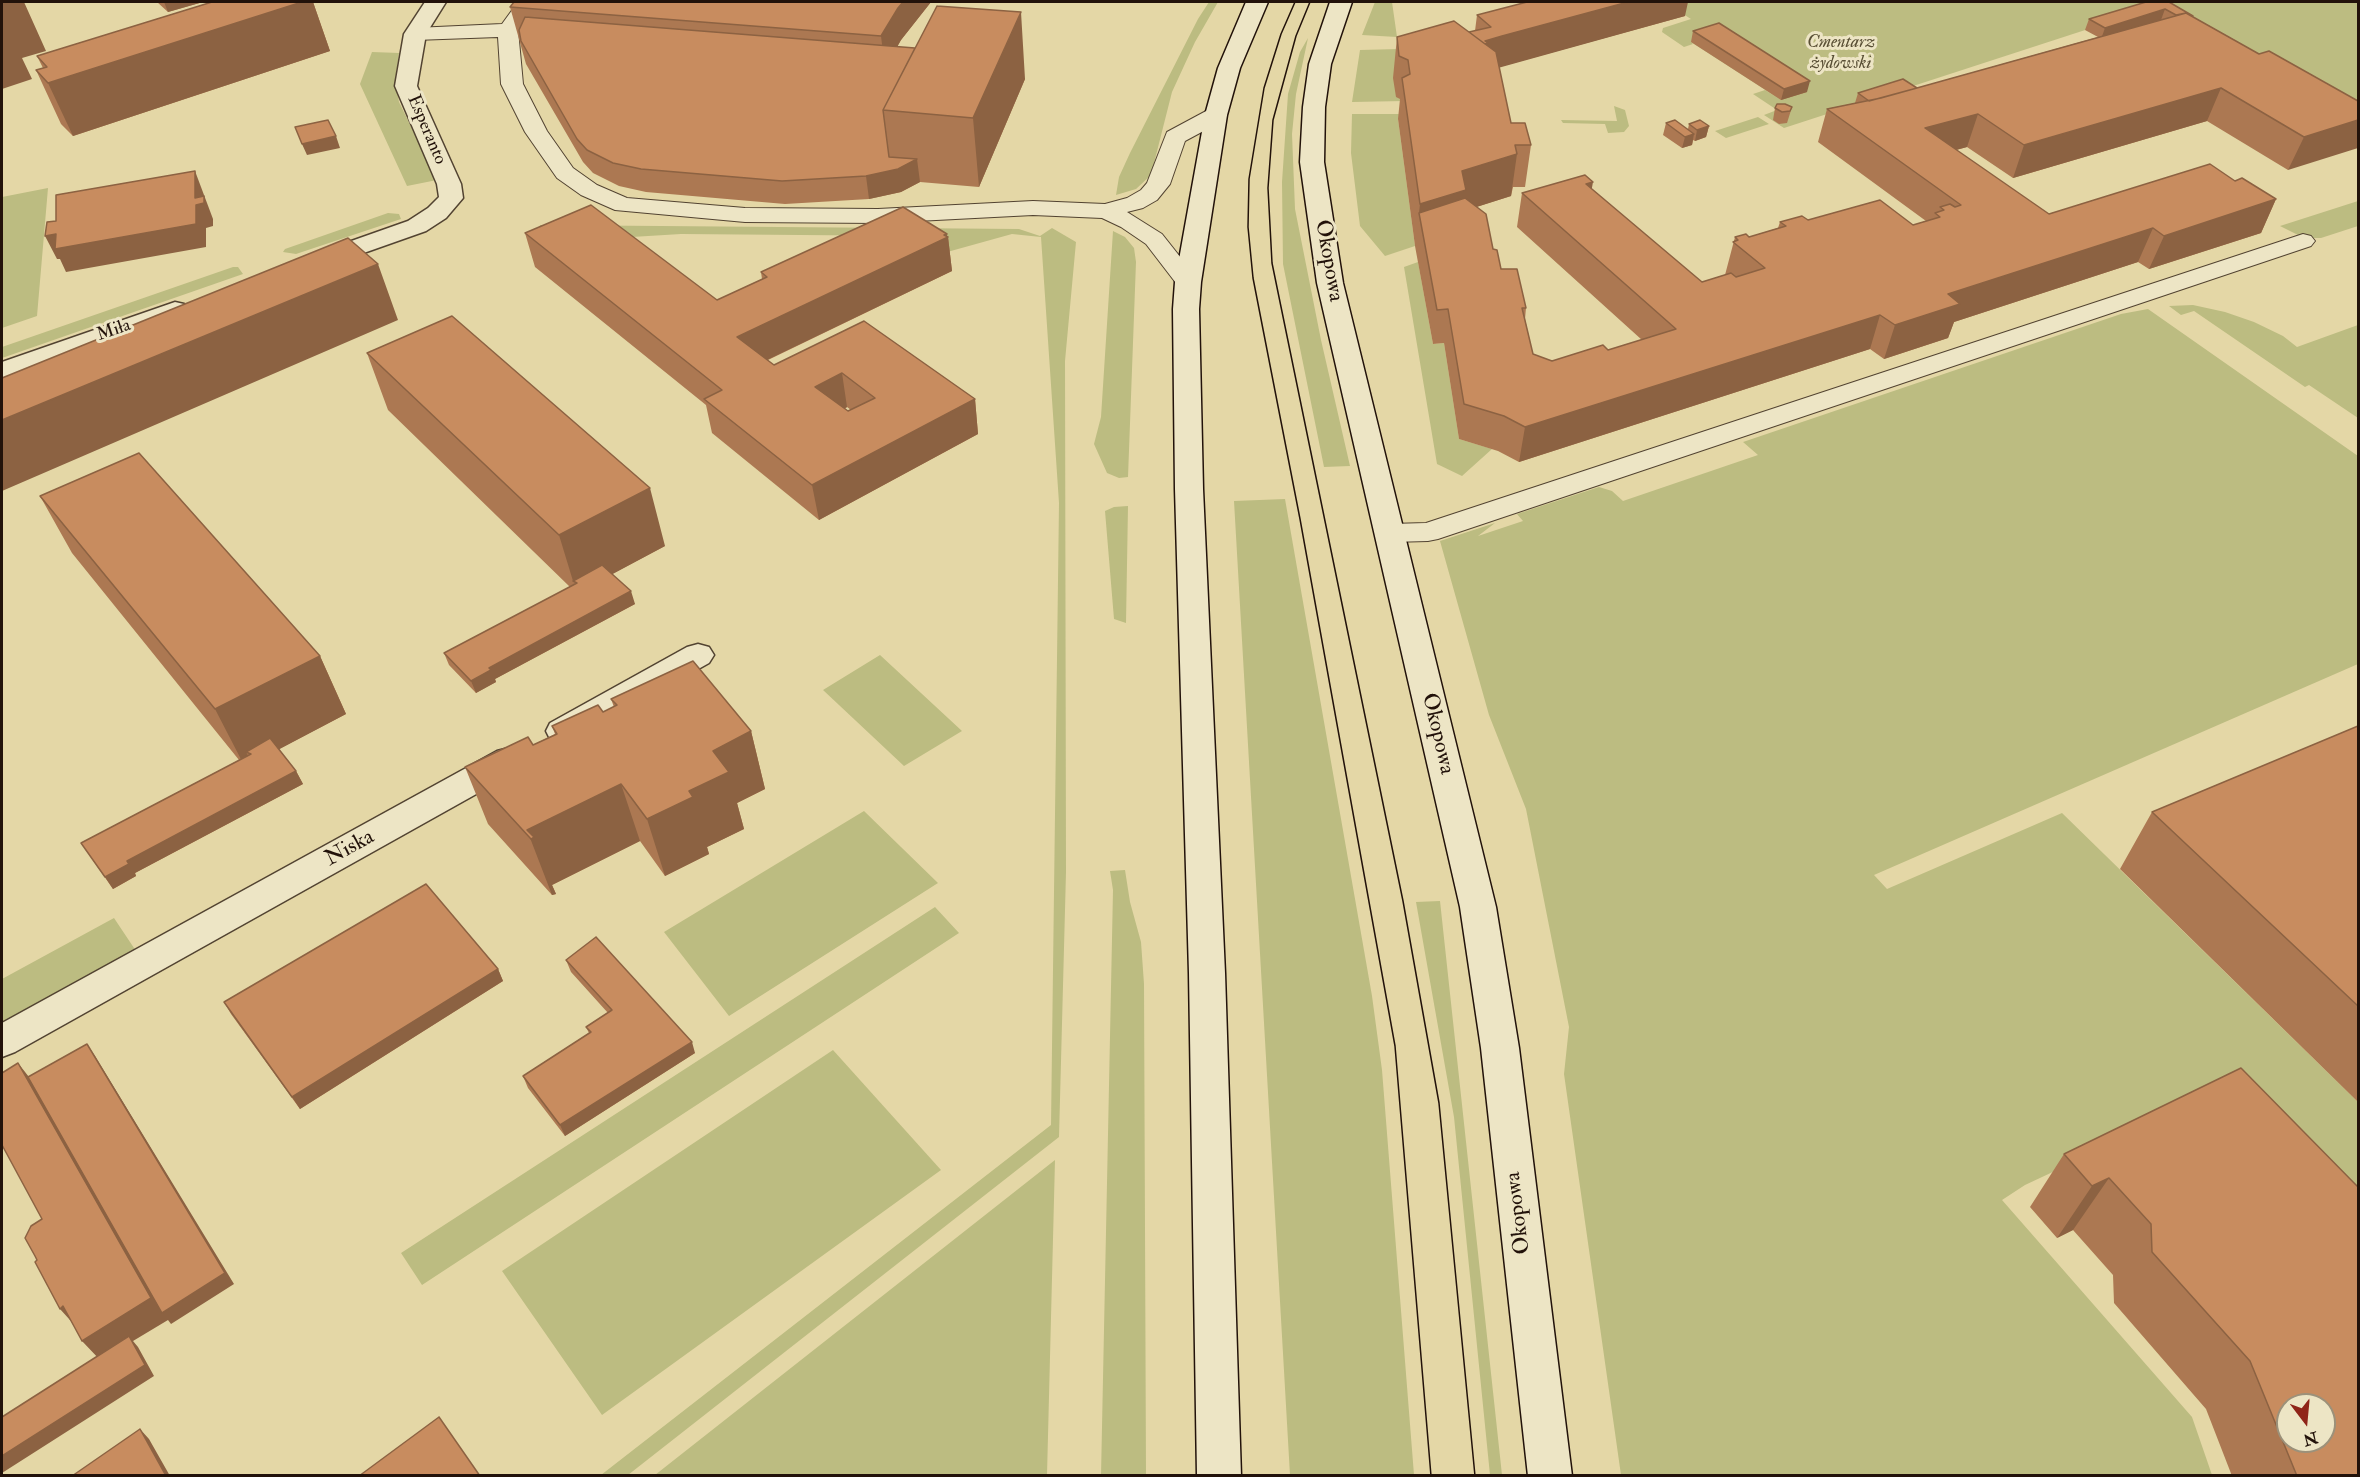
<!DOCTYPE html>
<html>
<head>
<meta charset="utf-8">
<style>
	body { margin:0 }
	#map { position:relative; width:2360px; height:1477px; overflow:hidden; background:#e4d7a6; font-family:"IM FELL Double Pica",serif }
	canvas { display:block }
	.frame { position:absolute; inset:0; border:3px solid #22120a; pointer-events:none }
	.north { position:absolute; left:2276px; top:1393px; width:60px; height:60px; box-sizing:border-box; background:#ede5c5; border:2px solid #9c917a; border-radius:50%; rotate:164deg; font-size:16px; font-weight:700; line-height:24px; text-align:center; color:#22120a }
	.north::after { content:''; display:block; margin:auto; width:21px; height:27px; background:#8f2418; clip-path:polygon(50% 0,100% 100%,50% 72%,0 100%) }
</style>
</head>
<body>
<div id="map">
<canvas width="2360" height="1477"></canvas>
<div class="frame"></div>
<div class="north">N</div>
</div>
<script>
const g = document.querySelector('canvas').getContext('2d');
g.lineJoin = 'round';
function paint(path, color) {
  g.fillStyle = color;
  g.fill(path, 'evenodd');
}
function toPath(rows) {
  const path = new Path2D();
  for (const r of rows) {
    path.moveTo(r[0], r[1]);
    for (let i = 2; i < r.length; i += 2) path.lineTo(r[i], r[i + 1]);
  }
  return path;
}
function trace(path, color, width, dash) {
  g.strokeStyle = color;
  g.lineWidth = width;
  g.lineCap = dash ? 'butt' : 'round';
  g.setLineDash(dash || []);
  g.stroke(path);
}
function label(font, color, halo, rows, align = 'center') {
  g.font = font + ' "IM FELL Double Pica",serif';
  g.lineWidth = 6;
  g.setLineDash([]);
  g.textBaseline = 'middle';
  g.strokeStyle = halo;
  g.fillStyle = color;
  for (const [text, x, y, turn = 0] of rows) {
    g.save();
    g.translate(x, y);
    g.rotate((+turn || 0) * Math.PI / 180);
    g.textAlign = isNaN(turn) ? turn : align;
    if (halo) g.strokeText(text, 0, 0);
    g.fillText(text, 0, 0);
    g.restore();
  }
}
paint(toPath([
	[1209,2,1218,2,1195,42,1172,92,1151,175,1136,189,1116,195,1119,177,1130,153,1198,19],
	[1375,2,1392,2,1397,37,1362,35],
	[1664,2,2358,2,2358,142,2159,6,1784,128,1764,115,1777,110,1753,94,1765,90,1781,100,1691,42,1693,44,1684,47,1662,32,1663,28,1691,19],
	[1308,38,1296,94,1292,134,1295,209,1321,340,1350,466,1324,467,1283,264,1282,182,1288,94,1300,52],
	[1399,49,1404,101,1352,102,1360,50],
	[372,52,399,53,395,80,399,102,437,180,407,186,360,84],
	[1614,106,1625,110,1629,126,1624,132,1608,133,1605,124,1563,123,1561,120,1617,121],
	[1352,114,1406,114,1398,119,1415,246,1385,256,1360,226,1351,153],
	[1758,117,1769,124,1726,138,1715,131],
	[48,188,37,316,2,328,2,197],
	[2358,201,2358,226,2321,238,2304,238,2280,226],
	[388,213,399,214,401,219,296,254,283,252,285,249],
	[540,225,1019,229,1040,236,1052,228,1076,242,1065,361,1066,872,1059,1137,628,1475,601,1475,1051,1125,1059,503,1041,237,1012,234,940,254,921,236,681,234,599,239,540,265,532,257],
	[1113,231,1125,237,1134,248,1136,262,1128,477,1119,478,1107,473,1094,444,1101,417],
	[1418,262,1433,344,1444,343,1459,439,1492,449,1462,476,1437,464,1404,267],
	[233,267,238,267,243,274,2,358,2,347],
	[2193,305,2225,312,2254,322,2283,336,2297,347,2358,325,2358,418,2309,385,2305,387,2194,311,2181,315,2169,306],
	[2148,309,2358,456,2358,664,1874,875,1887,889,2062,813,2358,1102,2358,1194,2183,1111,2025,1185,2002,1200,2192,1417,2212,1475,1621,1475,1564,1074,1569,1027,1526,809,1489,715,1440,541,1495,523,1478,536,1523,521,1517,514,1599,487,1612,491,1623,501,1758,455,1743,442,2121,314],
	[1285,499,1372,996,1382,1070,1414,1475,1290,1475,1234,501],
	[1128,506,1126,623,1114,619,1105,511,1114,507],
	[880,655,962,731,904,766,823,690],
	[864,811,938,883,729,1016,664,932],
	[1125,870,1130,902,1141,942,1144,984,1146,1475,1101,1476,1113,890,1110,871],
	[1440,901,1502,1475,1490,1475,1454,1117,1416,902],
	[935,907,959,933,422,1285,401,1253],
	[114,918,136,951,2,1024,2,979],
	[833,1050,941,1170,602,1415,502,1271],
	[1055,1160,1047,1475,655,1475]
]), '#bcbc81');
const lane = toPath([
	[518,2,538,2,518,30,523,84,547,131,573,168,597,185,627,198,745,208,878,209,1033,201,1105,204,1127,198,1141,190,1147,183,1167,132,1208,110,1216,108,1224,110,1227,115,1224,120,1185,141,1170,184,1157,200,1143,208,1127,212,1162,234,1200,282,1197,287,1188,289,1179,287,1146,244,1121,227,1102,218,1033,215,878,223,745,222,615,210,581,195,557,178,525,132,501,84,498,37,415,40,408,38,405,34,408,30,415,28,502,24,518,2],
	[2303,234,2311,236,2315,241,2311,246,1438,539,1428,541,1391,542,1381,540,1377,533,1381,526,1391,524,1426,523,2303,234]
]);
const street = toPath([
	[425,2,446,2,426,34,417,86,461,184,463,198,446,218,426,231,324,267,315,270,306,267,302,262,306,257,408,221,428,208,439,197,437,184,395,86,404,34,425,2],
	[175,302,184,304,188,310,184,316,2,379,2,362,175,302],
	[698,644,709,647,714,655,709,663,574,739,562,743,550,739,546,731,550,723,687,647,698,644],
	[509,748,521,751,526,760,521,769,15,1052,2,1057,2,1023,497,751,509,748]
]);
const secondary = toPath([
	[1246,2,1268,2,1240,68,1227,115,1201,282,1199,309,1203,489,1225,973,1241,1476,1197,1476,1189,973,1175,489,1173,309,1175,282,1205,115,1218,68,1246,2],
	[1330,2,1352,2,1331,64,1325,107,1324,162,1343,283,1496,907,1519,1048,1572,1476,1528,1476,1481,1048,1460,907,1317,283,1300,162,1303,107,1309,64,1330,2]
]);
trace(lane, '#524331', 2);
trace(street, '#524331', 3);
trace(secondary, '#22120a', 3);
paint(lane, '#ede5c5');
paint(street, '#ede5c5');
paint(secondary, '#ede5c5');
trace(toPath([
	[1295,2,1281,34,1264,88,1249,179,1248,227,1253,278,1300,519,1395,1046,1431,1476],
	[1310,2,1296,36,1273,120,1268,188,1272,263,1403,901,1439,1103,1475,1476]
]), '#22120a', 1.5);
paint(toPath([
	[157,2,203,2,168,12],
	[212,2,313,2,330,51,73,136,61,124,36,70,43,68,37,56],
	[514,2,931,2,901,40,897,47,1025,79,979,187,920,182,901,192,869,199,785,204,646,192,619,186,593,173,583,162,526,64,510,7],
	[2146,2,2192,16,2259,54,2358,101,2288,170,2207,121,2013,178,1967,147,1956,150,2049,214,2235,181,2276,199,2261,233,2149,269,2138,262,1954,322,1948,338,1884,359,1870,349,1519,462,1498,451,1459,439,1444,343,1433,344,1415,246,1398,119,1400,99,1396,97,1393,78,1397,37,1469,32,1475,31,1477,15,1685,16,1499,67,1511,123,1531,145,1525,187,1513,187,1511,196,1476,207,1501,269,1526,308,1525,319,1533,354,1552,361,1608,350,1642,340,1517,227,1522,193,1592,189,1702,282,1725,275,1735,237,1749,237,1778,228,1780,222,1808,220,1913,225,1926,221,1818,142,1827,109,1855,103,1858,93,1917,88,2098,37,2085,30,2089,19],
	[1693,31,1807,92,1781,100,1691,42],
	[1792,107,1787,123,1779,124,1773,120,1775,108],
	[1666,123,1688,129,1689,124,1709,126,1706,137,1695,141,1693,140,1692,145,1682,148,1663,135],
	[525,233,717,300,762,279,761,272,947,234,947,237,948,237,952,271,768,360,774,365,864,321,975,399,978,434,819,520,712,433,706,405,535,267],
	[847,407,851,410,848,411,845,409],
	[367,353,665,546,612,574,635,604,495,679,496,682,476,693,449,665,444,653,570,587,388,410],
	[40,496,320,656,346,714,279,749,296,771,303,784,135,873,136,876,113,889,81,843,239,760,72,553],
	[611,699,751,731,765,789,737,803,744,829,707,847,709,854,665,876,640,841,552,885,556,894,552,895,488,824,465,767,533,745,555,734,552,726,603,712,614,707],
	[2358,726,2358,1102,2120,869,2152,812],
	[566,960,695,1053,565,1136,528,1088,523,1076,589,1033,586,1027,608,1013,571,972],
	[498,969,503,981,300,1109,231,1014,224,1002],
	[2241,1068,2358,1476,2232,1476,2206,1409,2114,1303,2113,1275,2073,1230,2057,1238,2030,1207,2064,1154]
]), '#ac7852');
paint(toPath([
	[2,2,24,2,46,51,22,58,32,79,2,89],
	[164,2,203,2,168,12],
	[302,2,313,2,330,51,73,136,48,83],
	[903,2,931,2,901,40,885,68,881,36,898,8],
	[1616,2,1688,2,1685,16,1498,68,1477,47,1485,41],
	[2165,9,2161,20,2101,39,2105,28],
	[1021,12,1025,79,979,187,973,118],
	[1810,81,1807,92,1781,100,1784,89],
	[2221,88,2207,121,2013,178,2024,145],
	[1978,114,1967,147,1915,161,1925,128],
	[2358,120,2358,148,2288,170,2304,137],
	[1709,126,1706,137,1695,141,1697,130],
	[1694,134,1692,145,1682,148,1685,137],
	[336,136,340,148,307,155,302,144],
	[1517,154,1511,196,1464,211,1419,213,1420,204,1462,171],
	[917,159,920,182,901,192,869,199,866,176],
	[195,171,213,219,213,226,206,228,206,247,66,272,60,259,57,259,45,236,195,198],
	[1593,182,1587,215,1586,184],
	[2276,199,2261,233,2149,269,2164,236],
	[2153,228,2138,262,1954,322,1948,338,1884,359,1895,325,1948,294],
	[947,234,947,238,948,237,952,271,744,371,737,337],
	[378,264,398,320,2,491,2,420],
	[1880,315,1870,349,1519,462,1525,427],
	[842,373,847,407,821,421,815,387],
	[975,399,978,434,819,520,812,485],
	[650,488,665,546,579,592,577,583,573,581,559,535],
	[631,591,635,604,495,679,496,682,476,693,471,681,489,668],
	[320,656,346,714,255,762,251,754,246,752,252,763,245,767,215,709],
	[751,731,765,789,737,803,744,829,707,847,709,854,665,876,647,819,689,791,713,751],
	[296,771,303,784,135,873,136,876,113,889,105,877,127,861],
	[621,784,640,841,552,885,556,894,552,895,527,830],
	[498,969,503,981,300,1109,292,1097],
	[692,1042,695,1053,565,1136,560,1125],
	[87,1044,95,1056,234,1284,171,1324,168,1320,133,1341,138,1347,154,1376,2,1473,2,1456,101,1361,82,1341,18,1063,36,1086],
	[2109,1178,2073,1230,2057,1238,2092,1186],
	[63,1306,79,1330,60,1309],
	[140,1429,149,1439,170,1476,166,1476]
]), '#8c6242');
const building = toPath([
	[212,2,302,2,48,83,36,70,47,67,37,56,212,2],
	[514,2,903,2,898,8,881,36,510,7,514,2],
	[1527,2,1628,2,1502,36,1485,41,1488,43,1485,44,1469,32,1491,27,1477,15,1527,2],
	[2146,2,2169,2,2193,16,2186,13,2176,15,2165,9,2105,28,2089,19,2146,2],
	[937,6,1021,12,973,118,883,110,937,6],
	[2186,13,2259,54,2269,51,2358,101,2358,120,2304,137,2221,88,2024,145,1978,114,1925,128,2049,214,2210,164,2235,181,2242,178,2276,199,2164,236,2153,228,1948,294,1960,304,1895,325,1880,315,1525,427,1504,416,1464,404,1448,309,1437,310,1419,213,1465,198,1486,214,1493,249,1497,250,1501,269,1517,269,1526,308,1522,308,1533,354,1552,361,1603,345,1608,350,1676,329,1522,193,1585,175,1593,182,1586,184,1702,282,1731,273,1736,277,1765,268,1733,242,1738,240,1735,237,1746,234,1749,237,1786,226,1780,222,1802,216,1808,220,1880,200,1913,225,1940,217,1935,213,1944,210,1940,207,1950,204,1955,207,1961,205,1827,109,1881,98,2186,13],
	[525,17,915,48,883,110,889,157,917,159,898,169,866,176,782,181,641,169,613,163,587,150,577,139,521,41,519,30,525,17],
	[1454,21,1496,52,1511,123,1525,123,1531,145,1515,145,1517,154,1462,171,1466,190,1420,204,1402,78,1410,74,1408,60,1399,56,1397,37,1454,21],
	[1719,23,1810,81,1784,89,1693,31,1719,23],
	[1903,79,1917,88,1869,101,1858,93,1903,79],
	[1777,104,1785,104,1792,107,1790,111,1782,112,1775,108,1777,104],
	[328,120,336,136,302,144,295,127,328,120],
	[1675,120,1694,134,1685,137,1666,123,1675,120],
	[1700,120,1709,126,1697,130,1689,124,1700,120],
	[195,171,195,198,204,196,204,203,196,205,196,224,55,249,56,234,45,236,47,222,56,221,56,195,195,171],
	[591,205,717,300,767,277,761,272,903,207,947,234,944,235,948,237,737,337,774,365,864,321,975,399,812,485,704,399,722,390,525,233,591,205],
	[842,373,875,398,848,411,815,387,842,373],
	[348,238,378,264,2,420,2,378,348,238],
	[452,316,650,488,559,535,367,353,452,316],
	[139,453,320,656,215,709,40,496,139,453],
	[602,565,631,591,489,668,491,670,471,681,444,653,577,583,573,581,602,565],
	[693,661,751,731,713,751,729,772,689,791,693,797,647,819,621,784,527,830,534,837,531,839,465,767,528,737,533,745,557,734,552,726,598,705,603,712,617,705,611,699,693,661],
	[2358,726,2358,1006,2152,812,2358,726],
	[270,738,296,771,127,861,129,864,105,877,81,843,251,754,246,752,270,738],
	[426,884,498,969,292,1097,224,1002,426,884],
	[596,937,692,1042,560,1125,523,1076,591,1032,586,1027,612,1010,566,960,596,937],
	[87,1044,225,1273,162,1313,28,1077,87,1044],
	[18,1063,151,1298,82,1341,63,1306,60,1309,35,1262,37,1260,35,1256,25,1238,31,1226,42,1219,2,1145,2,1073,18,1063],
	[2241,1068,2358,1187,2358,1476,2297,1476,2250,1361,2152,1252,2151,1224,2109,1178,2092,1186,2064,1154,2241,1068],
	[2288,1405,2324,1405,2324,1441,2288,1441,2288,1405],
	[129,1336,145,1365,2,1456,2,1417,129,1336],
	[439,1417,480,1476,359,1476,439,1417],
	[140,1429,166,1476,72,1476,140,1429]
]);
paint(building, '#c88c5f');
trace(building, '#8c6242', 1.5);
label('italic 18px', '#584e34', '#ede5c5', [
	["Cmentarz",1841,43],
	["żydowski",1841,64]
]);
label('18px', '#22120a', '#ede5c5', [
	["Esperanto",426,130,67],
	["Miła",114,331,-19]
]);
label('22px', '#22120a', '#ede5c5', [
	["Okopowa",1328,261,80],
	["Okopowa",1437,734,77],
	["Niska",350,849,-29],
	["Okopowa",1519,1213,-97]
]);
</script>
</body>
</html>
